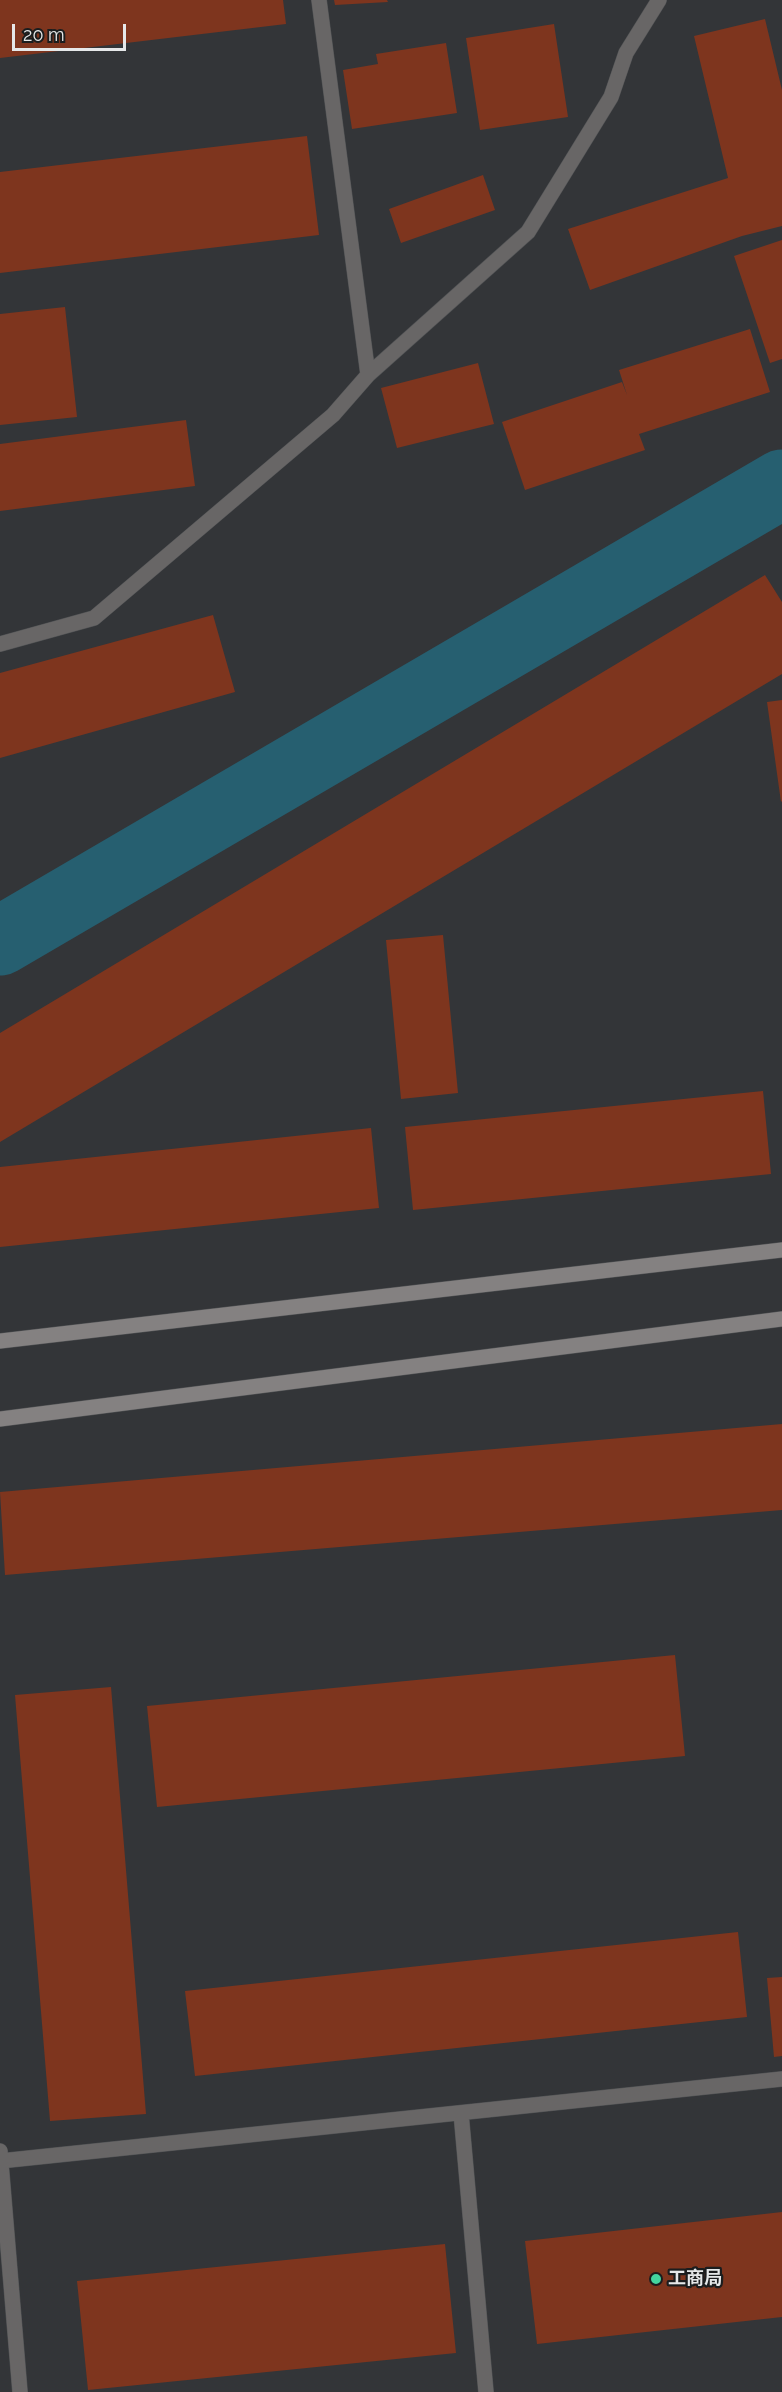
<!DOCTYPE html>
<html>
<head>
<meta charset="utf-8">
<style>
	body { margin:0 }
	#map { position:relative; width:782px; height:2392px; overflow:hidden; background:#333538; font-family:Raleway,sans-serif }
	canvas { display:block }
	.scale { position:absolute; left:12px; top:24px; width:114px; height:27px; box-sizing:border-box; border:3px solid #e6e8e9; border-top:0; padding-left:8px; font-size:18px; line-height:21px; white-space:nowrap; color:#e6e8e9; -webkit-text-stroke:4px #1b1d1e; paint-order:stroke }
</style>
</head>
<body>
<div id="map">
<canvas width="782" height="2392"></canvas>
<div class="scale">20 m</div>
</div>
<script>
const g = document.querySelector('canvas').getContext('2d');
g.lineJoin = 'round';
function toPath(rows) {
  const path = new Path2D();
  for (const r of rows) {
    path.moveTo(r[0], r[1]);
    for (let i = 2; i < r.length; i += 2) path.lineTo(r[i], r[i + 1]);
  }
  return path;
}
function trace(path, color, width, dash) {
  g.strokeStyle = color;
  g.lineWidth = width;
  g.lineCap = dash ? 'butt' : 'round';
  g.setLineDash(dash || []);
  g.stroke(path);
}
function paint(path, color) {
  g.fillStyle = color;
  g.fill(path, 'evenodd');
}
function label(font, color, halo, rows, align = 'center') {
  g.font = font + ' Raleway,"Noto Sans SC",sans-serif';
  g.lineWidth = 4.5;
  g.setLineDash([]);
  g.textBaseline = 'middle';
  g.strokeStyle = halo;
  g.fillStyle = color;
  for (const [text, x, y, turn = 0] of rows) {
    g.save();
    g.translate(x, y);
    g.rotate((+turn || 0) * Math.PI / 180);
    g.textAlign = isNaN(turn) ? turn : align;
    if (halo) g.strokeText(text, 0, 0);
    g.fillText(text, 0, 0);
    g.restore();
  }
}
trace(toPath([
	[0,941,782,484]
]), '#265f70', 69);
paint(toPath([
	[0,0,283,0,286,24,0,58],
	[334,0,387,0,388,2,335,5],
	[765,19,782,90,782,226,742,236,590,290,568,229,728,178,694,36],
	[554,24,568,117,480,130,466,38],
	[446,43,457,113,352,129,343,70,378,64,376,54],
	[307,136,319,235,0,273,0,172],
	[483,175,495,210,401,243,389,209],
	[782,240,782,359,770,363,734,256],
	[65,307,77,417,0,425,0,314],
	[750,329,770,392,639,434,645,450,525,490,502,422,622,382,627,395,619,370],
	[478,363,494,424,397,448,381,388],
	[186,420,195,486,0,511,0,444],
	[765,575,782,602,782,674,0,1142,0,1033],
	[213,615,235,692,0,758,0,673],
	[782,700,782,801,781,802,767,702],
	[443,935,458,1093,401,1099,386,940],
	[763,1091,771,1174,413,1210,405,1127],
	[371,1128,379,1208,0,1247,0,1167],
	[782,1424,782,1510,5,1575,0,1492],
	[675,1655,685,1756,157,1807,147,1706],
	[111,1687,146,2114,50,2121,15,1695],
	[738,1932,747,2017,195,2076,185,1991],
	[782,1977,782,2056,774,2057,767,1978],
	[782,2212,782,2317,537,2344,525,2241],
	[445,2244,456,2353,88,2390,77,2281]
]), '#7e351e');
const street = toPath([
	[319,0,368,375],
	[0,644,94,618,333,415,368,375,528,232,611,97,626,53,659,0],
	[461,2113,486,2392],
	[0,2151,20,2392],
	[0,2161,782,2079]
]);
const secondary = toPath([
	[0,1341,782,1250],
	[0,1419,782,1319]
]);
trace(street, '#505254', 16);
trace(secondary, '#505254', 16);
trace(street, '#686666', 15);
trace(secondary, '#848181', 15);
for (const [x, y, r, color] of [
	[656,2279,6,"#44d49f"]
]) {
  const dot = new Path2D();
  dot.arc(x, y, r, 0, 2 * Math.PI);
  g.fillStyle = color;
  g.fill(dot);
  trace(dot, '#1b1d1e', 2);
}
label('bold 18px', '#e6e8e9', '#1b1d1e', [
	["工商局",668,2279]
], 'left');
</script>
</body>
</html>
